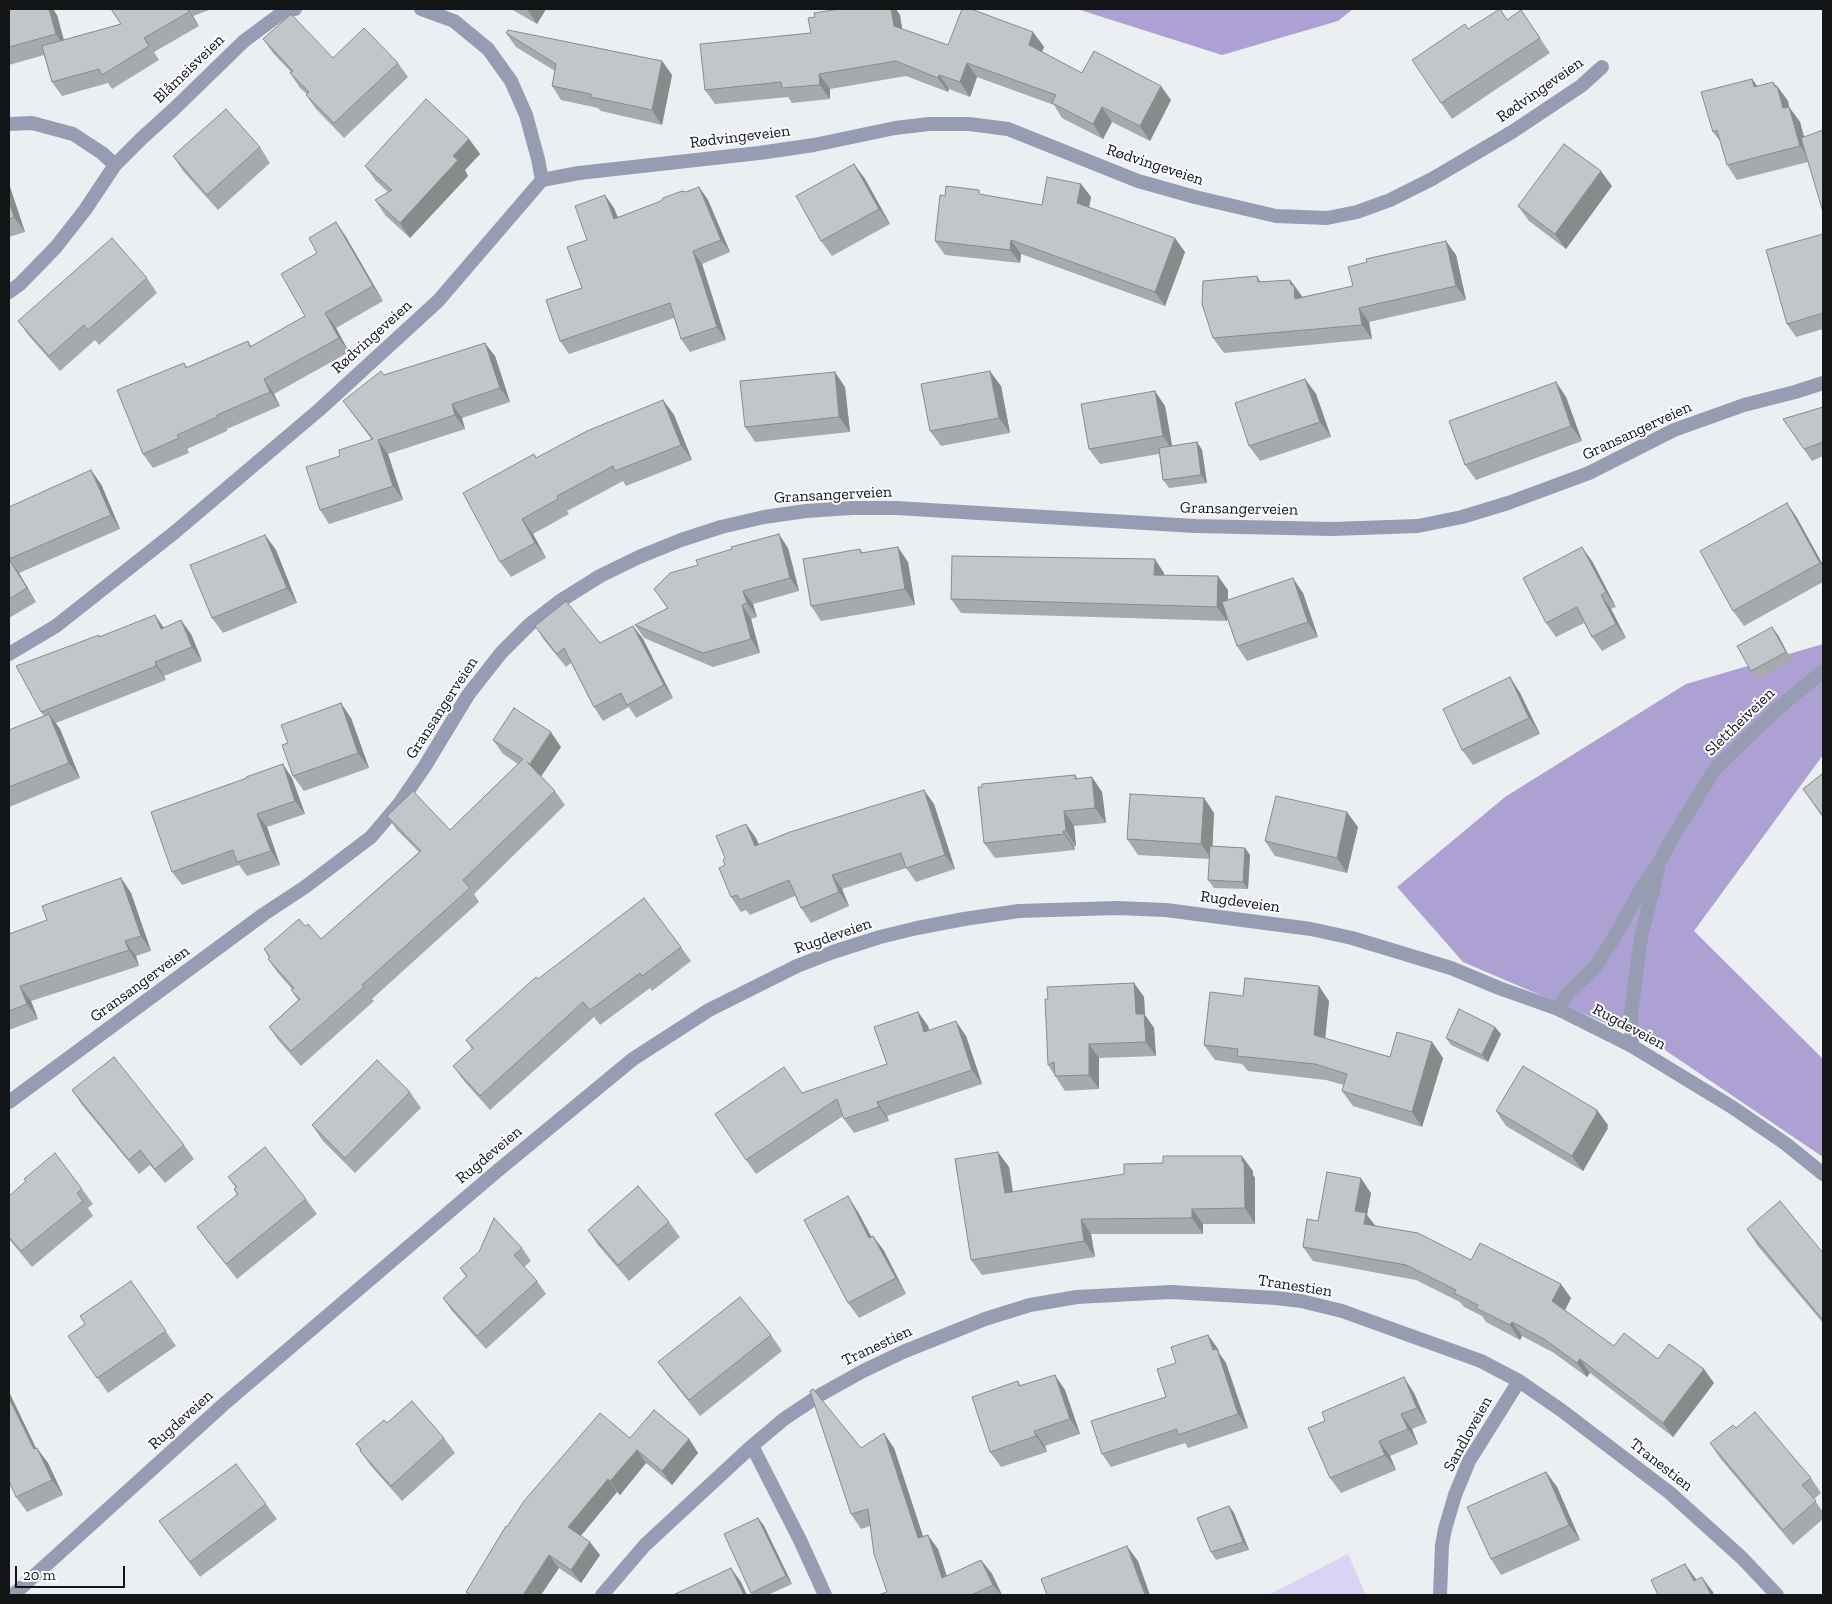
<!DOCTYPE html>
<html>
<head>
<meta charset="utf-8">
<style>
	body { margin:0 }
	#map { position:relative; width:1832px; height:1604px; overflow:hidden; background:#eceff2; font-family:"Zilla Slab",serif }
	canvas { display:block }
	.frame { position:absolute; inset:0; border:10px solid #131415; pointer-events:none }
	.scale { position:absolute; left:15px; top:1566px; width:110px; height:22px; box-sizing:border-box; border:2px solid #131415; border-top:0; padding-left:6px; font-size:15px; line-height:18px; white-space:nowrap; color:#131415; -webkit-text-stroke:4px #fafcff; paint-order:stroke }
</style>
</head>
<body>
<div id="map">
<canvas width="1832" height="1604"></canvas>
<div class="frame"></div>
<div class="scale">20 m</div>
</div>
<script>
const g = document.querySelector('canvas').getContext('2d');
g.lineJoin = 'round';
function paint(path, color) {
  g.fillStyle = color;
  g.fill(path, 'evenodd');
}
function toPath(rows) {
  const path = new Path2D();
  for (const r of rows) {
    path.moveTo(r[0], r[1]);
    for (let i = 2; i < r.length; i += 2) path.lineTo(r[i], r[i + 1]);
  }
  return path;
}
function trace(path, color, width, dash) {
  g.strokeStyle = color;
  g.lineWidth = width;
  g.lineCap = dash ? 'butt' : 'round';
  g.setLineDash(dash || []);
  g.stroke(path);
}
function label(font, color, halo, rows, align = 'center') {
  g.font = font + ' "Zilla Slab",serif';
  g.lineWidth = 4;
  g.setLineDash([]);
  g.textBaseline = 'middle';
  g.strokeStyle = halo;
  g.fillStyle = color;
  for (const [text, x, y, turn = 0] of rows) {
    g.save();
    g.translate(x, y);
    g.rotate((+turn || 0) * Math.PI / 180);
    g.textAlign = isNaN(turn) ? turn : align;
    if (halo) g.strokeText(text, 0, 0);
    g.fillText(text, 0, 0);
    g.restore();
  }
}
paint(toPath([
	[1348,1554,1366,1595,1268,1595]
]), '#dad3f5');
paint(toPath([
	[1077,9,1353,9,1338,21,1222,55],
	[1823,644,1823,755,1694,931,1823,1059,1823,1157,1659,1046,1463,962,1397,887,1505,797,1686,684]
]), '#ada1d4');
trace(toPath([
	[421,9,454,21,488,49,511,81,526,115,538,159,542,180],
	[9,124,32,123,73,134,102,153,115,165],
	[9,292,20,284,56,247,85,210,115,165,142,138,174,109,244,41,283,12,295,9],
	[9,654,56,626,175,532,319,410,438,301,542,180,579,173,759,153,814,145,895,128,929,124,969,124,1008,129,1138,181,1195,197,1276,216,1327,218,1357,212,1390,200,1432,179,1512,132,1581,86,1602,67],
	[9,1102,264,914,305,887,371,837,399,804,425,766,468,695,501,653,530,624,560,601,600,576,639,557,681,540,721,527,764,517,806,511,852,508,896,508,1195,526,1332,529,1418,526,1462,517,1508,503,1589,473,1674,430,1744,405,1795,392,1823,383],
	[752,1446,800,1540,825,1595],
	[13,1595,224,1404,496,1172,633,1059,709,1010,797,966,833,952,880,937,917,928,964,919,1019,911,1117,908,1166,910,1311,929,1352,938,1451,968,1499,988,1558,1009],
	[602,1595,645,1545,752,1446,784,1419,820,1395,863,1371,903,1352,985,1319,1030,1305,1077,1297,1171,1292,1276,1298,1301,1301,1342,1311,1481,1361,1519,1381,1561,1410,1670,1493,1742,1558,1777,1595],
	[1440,1595,1442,1545,1445,1529,1455,1495,1469,1461,1519,1381]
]), '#969db3', 14);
trace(toPath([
	[1823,671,1775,711,1715,769,1668,845,1661,860,1644,884,1611,943,1594,968,1567,994,1558,1009,1632,1046,1732,1107,1786,1144,1823,1174],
	[1632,1046,1631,1014,1641,937,1658,870]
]), '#969db3', 14);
paint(toPath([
	[9,9,57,15,64,40,121,24,111,9,212,9,193,16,199,26,154,52,159,60,112,89,108,83,62,96,52,82,44,55,9,65],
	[511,9,546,9,537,24],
	[839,9,896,9,900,15,902,29,948,45,1033,32,1044,47,1042,52,1082,73,1171,100,1150,141,1112,122,1103,139,1062,118,1054,105,977,77,970,97,949,89,948,92,906,76,830,89,830,99,792,103,788,97,715,104,705,90,811,33,815,17],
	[1521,10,1550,53,1452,119,1441,103,1469,29,1507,20],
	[506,33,662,61,672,75,662,125,601,111,598,108,561,100,552,86,555,71,516,47],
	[263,39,333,58,398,63,408,77,344,138,316,109,306,95,307,94,300,88,290,73,291,72,273,53],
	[1752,79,1757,86,1773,82,1776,86,1777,86,1788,101,1789,107,1800,122,1808,162,1737,180,1727,165,1720,141,1713,132],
	[469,139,480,154,465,170,468,176,410,238,385,215,375,200,388,192,376,181,365,166],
	[260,147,270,163,218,210,183,171,173,156],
	[854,164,865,179,890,224,832,256,821,241],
	[9,184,25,232,9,237],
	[1081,184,1091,197,1089,207,1185,252,1165,306,1021,254,1020,263,945,255,935,241,983,195,1042,205],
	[1612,186,1566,249,1529,221,1518,206],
	[699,187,708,200,730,252,702,264,726,340,690,352,681,339,674,318,569,354,560,341,582,288,587,240,614,208,618,217],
	[336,222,346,237,383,301,336,328,349,352,274,394,280,406,227,429,227,431,187,449,189,453,153,468,143,454,184,363,187,367,248,341,252,347,305,316,317,253],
	[1823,234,1823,329,1796,337,1787,324],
	[1456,255,1466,300,1369,322,1372,339,1224,353,1213,338,1257,276,1261,282,1290,280,1302,297,1353,286],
	[147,278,157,293,99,345,95,340,60,371,29,336,18,321],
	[495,356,510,402,462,418,465,429,388,454,403,500,329,524,320,510,340,456,372,440,343,401,384,375],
	[1305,379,1316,394,1331,437,1260,461,1249,446],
	[1556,382,1566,397,1582,441,1476,480,1465,465],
	[1001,386,1010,433,941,446,930,431],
	[845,387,850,432,755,442,745,427],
	[663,400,674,415,692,460,626,486,623,481,567,511,569,514,533,534,546,558,511,577,500,562,536,458],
	[1165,406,1172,446,1197,442,1202,450,1207,483,1169,488,1163,480,1159,454,1100,464,1089,449],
	[1823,407,1823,456,1812,461,1783,419],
	[101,484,120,529,19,573,36,602,9,618,9,507],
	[1787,503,1797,518,1823,565,1823,582,1744,626,1733,611],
	[265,535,276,550,297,603,223,633,212,618],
	[788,548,799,591,753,604,757,617,751,619,760,653,713,667,644,638,635,625,667,608,654,589],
	[860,549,863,553,908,562,915,605,821,621,811,606],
	[1592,561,1616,607,1611,609,1626,638,1602,651,1592,637,1584,623,1556,637,1546,623],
	[1164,573,1164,575,1228,590,1228,600,1303,593,1318,637,1247,661,1237,646,1227,618,1227,621,961,613,951,599],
	[535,626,600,643,633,626,643,639,673,698,636,718,629,707,603,721,594,707,571,663,566,667,544,640],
	[163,627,191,634,202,661,164,676,166,680,56,723,60,729,80,778,9,807,9,730,44,716,41,712,100,637],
	[1778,635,1791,660,1757,679,1751,671],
	[1510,677,1520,693,1540,734,1473,765,1462,750],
	[351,718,369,768,304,791,293,776,288,743],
	[493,740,561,747,541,776,555,791,565,805,474,894,479,902,372,999,374,1001,301,1066,279,1041,269,1027,298,1000,291,990,292,989,278,973,268,959,269,958,264,949,305,926,321,939,419,852,397,830,387,816,450,830,518,764,503,754],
	[1823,773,1823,818,1803,789],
	[1075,775,1078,779,1092,777,1102,792,1106,823,1074,826,1076,846,1074,846,1075,850,995,858,984,843],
	[292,778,305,814,267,827,280,865,247,876,239,865,182,885,172,872],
	[1204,798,1214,813,1212,846,1245,848,1250,855,1248,889,1214,888,1208,880,1210,859,1138,855,1127,839],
	[934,804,955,869,916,882,906,868,842,889,849,906,811,923,801,908,795,896,750,915,746,910,741,912,731,897,725,865,725,858,746,824,756,838,759,845],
	[1358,827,1347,873,1275,856,1265,841],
	[121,878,131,893,151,951,136,956,139,966,31,1001,38,1019,9,1030,9,934,47,920],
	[681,947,691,961,652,991,650,988,600,1025,594,1017,490,1110,464,1081,453,1066,472,1049,466,1040,538,979],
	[1134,983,1144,997,1145,1015,1154,1028,1156,1056,1099,1058,1099,1089,1065,1091,1048,1065],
	[1243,996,1329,1001,1325,1038,1390,1057,1432,1042,1443,1058,1422,1127,1353,1106,1342,1091,1344,1085,1326,1080,1248,1071,1242,1064,1215,1060,1204,1045],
	[918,1012,928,1026,929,1030,966,1036,982,1084,887,1116,889,1121,854,1133,844,1119,843,1116,756,1174,746,1160,887,1064],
	[1501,1034,1488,1062,1451,1045,1446,1038],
	[72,1090,184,1145,194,1159,165,1183,150,1165,139,1174,82,1105],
	[410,1092,421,1108,355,1173,323,1141,312,1125],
	[1496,1111,1608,1125,1607,1127,1608,1128,1583,1171,1506,1126],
	[1009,1167,1013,1192,1253,1171,1253,1175,1255,1178,1255,1224,1203,1224,1203,1234,1091,1234,1095,1257,982,1275,971,1260],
	[228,1177,306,1199,317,1214,237,1279,208,1242,197,1227,237,1195,234,1189,236,1188],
	[82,1189,93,1204,88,1208,93,1216,32,1267,9,1239,9,1196],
	[1371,1193,1367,1215,1375,1225,1471,1260,1571,1298,1565,1310,1614,1346,1658,1359,1714,1383,1673,1437,1590,1373,1587,1377,1554,1353,1522,1336,1520,1340,1486,1322,1482,1316,1464,1307,1460,1302,1416,1280,1313,1261,1303,1247,1318,1221],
	[858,1212,871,1236,873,1236,884,1251,906,1294,859,1318,848,1303],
	[669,1222,680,1237,629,1281,598,1245,588,1230],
	[1747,1229,1823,1253,1823,1323,1757,1245],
	[522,1248,531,1261,524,1267,537,1281,546,1294,486,1349,452,1311,443,1298,466,1277,460,1268],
	[131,1281,176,1346,108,1393,68,1336,85,1324],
	[771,1335,782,1351,700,1416,669,1377,658,1362],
	[1208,1335,1218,1349,1219,1353,1226,1363,1248,1428,1188,1448,1185,1443,1111,1467,1102,1454,1166,1397,1176,1363],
	[1018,1381,1021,1386,1065,1390,1080,1434,1045,1446,1047,1452,1001,1467,990,1452],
	[9,1392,36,1448,48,1463,63,1495,27,1512,16,1497],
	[1414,1393,1427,1423,1412,1429,1418,1444,1390,1456,1396,1470,1341,1493,1330,1478],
	[387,1423,444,1438,455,1453,402,1501,371,1466,360,1451,360,1450,356,1444],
	[1736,1428,1811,1478,1821,1493,1814,1499,1823,1512,1823,1519,1793,1545,1720,1458,1710,1443],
	[630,1438,689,1439,698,1453,672,1485,646,1463,620,1495,617,1492,581,1536,600,1555,581,1583,559,1568,541,1595,468,1595,466,1592,507,1527],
	[861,1448,894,1448,923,1536,938,1549,947,1576,981,1560,992,1574,1002,1595,878,1595,887,1592,870,1526,861,1529,851,1514],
	[1546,1472,1557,1487,1580,1540,1501,1575,1491,1559],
	[266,1504,277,1519,200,1577,159,1521],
	[1229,1506,1234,1513,1249,1550,1216,1560,1211,1552],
	[758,1518,764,1526,792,1584,768,1595,753,1595,751,1593]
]), '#a7aaac');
paint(toPath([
	[49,9,53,9,57,15,66,49,56,34],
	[187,9,193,16,199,26],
	[527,9,546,9,537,24],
	[891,9,896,9,900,15,904,40,894,26],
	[1033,32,1044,47,1039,59,1029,45],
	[662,61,672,75,662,125,652,110],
	[967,63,977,77,970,97,960,82],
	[819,74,830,89,830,99,820,85],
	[939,75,949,89,948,92,938,78],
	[1752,79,1763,94,1754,87],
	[1773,82,1778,89,1777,86,1788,101,1789,107,1800,122,1811,161,1800,146,1783,108],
	[1161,86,1171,100,1150,141,1140,126],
	[1102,107,1112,122,1103,139,1093,124],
	[469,139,480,154,465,170,468,176,410,238,400,223,453,156],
	[854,164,865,179,890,224,879,209],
	[1601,171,1612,186,1566,249,1555,234],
	[9,184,25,232,14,217,9,201],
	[1081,184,1091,197,1087,217,1077,203],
	[699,187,708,200,730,252,721,240],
	[605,195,614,208,623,232,614,219],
	[336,222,346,237,383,301,373,286],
	[1175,238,1185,252,1165,306,1155,292],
	[1011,240,1021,254,1020,263,1010,250],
	[1446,241,1456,255,1466,300,1456,286],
	[693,251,702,264,726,340,717,327],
	[1290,280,1294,285,1304,299,1295,299,1291,285],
	[1359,308,1369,322,1372,339,1362,325],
	[325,313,336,328,349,352,339,338],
	[485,343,495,356,510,402,500,388],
	[990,371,1001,386,1010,433,999,418],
	[835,372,845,387,850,432,839,417],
	[264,379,274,394,280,406,270,392],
	[1305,379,1316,394,1331,437,1320,422],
	[1556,382,1566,397,1582,441,1571,426],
	[1155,391,1165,406,1173,451,1163,436],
	[663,400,674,415,692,460,681,445],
	[452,404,462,418,465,429,455,415],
	[177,435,187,449,189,453],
	[378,440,388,454,403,500,393,486],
	[1197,442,1202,450,1207,483,1201,475],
	[91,470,101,484,120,529,111,515],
	[1787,503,1797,518,1823,565,1823,568],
	[522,519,533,534,546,558,535,543],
	[779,534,788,548,799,591,790,578],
	[265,535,276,550,297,603,287,588],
	[898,547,908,562,915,605,905,589],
	[1582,547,1592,561,1616,607,1606,592],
	[9,559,19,573,36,602,27,588],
	[1155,559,1164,573,1164,589,1154,575],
	[1218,576,1228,590,1227,621,1217,607],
	[1293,578,1303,593,1318,637,1308,622],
	[743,591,753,604,757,617,747,603],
	[1601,595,1611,609,1626,638,1616,624],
	[742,605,751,619,760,653,751,639],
	[155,615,164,628,161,629],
	[181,620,191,634,202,661,192,647],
	[633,626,643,639,673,698,664,685],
	[1772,627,1778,635,1791,660,1786,652],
	[155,662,164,676,166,680,156,666],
	[1510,677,1520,693,1540,734,1529,718],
	[341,703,351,718,369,768,358,753],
	[49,714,60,729,80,778,69,763],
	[551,732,561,747,540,778,530,764],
	[283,764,292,778,305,814,295,801],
	[1092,777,1102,792,1106,823,1095,808],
	[924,790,934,804,955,869,945,855],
	[1204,798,1214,813,1212,859,1201,844],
	[1064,811,1074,826,1076,846,1066,831],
	[1347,812,1358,827,1347,873,1337,858],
	[257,814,267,827,280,865,271,851],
	[746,824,756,838,765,860,755,846],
	[1063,831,1074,846,1075,850,1064,834],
	[1245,848,1250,855,1248,889,1243,882],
	[832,875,842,889,849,906,839,892],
	[121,878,131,893,151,951,141,936],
	[125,941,136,956,139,966,129,950],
	[1134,983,1144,997,1145,1015,1154,1028,1156,1056,1146,1042,1136,1014],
	[20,986,31,1001,38,1019,27,1004],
	[1319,986,1329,1001,1324,1050,1314,1035],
	[918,1012,928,1026,934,1046,924,1032],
	[956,1021,966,1036,982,1084,972,1070],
	[1495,1027,1501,1034,1488,1062,1482,1055],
	[1432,1042,1443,1058,1422,1127,1412,1112],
	[1089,1044,1099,1058,1099,1089,1089,1075],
	[877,1102,887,1116,889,1121,879,1107],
	[1597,1110,1608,1125,1607,1127,1608,1128,1583,1171,1572,1156],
	[998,1152,1009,1167,1015,1208,1005,1193],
	[1242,1156,1253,1171,1253,1175,1255,1178,1255,1224,1245,1208],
	[1361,1178,1371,1193,1367,1215,1376,1227,1374,1238,1355,1211],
	[848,1196,858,1212,880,1253,869,1238],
	[1192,1209,1203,1224,1203,1234,1192,1218],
	[1081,1219,1091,1234,1095,1257,1084,1241],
	[873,1236,884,1251,906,1294,896,1278],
	[1561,1284,1571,1298,1562,1316,1552,1301],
	[1512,1322,1522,1336,1520,1340,1510,1325],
	[1208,1335,1218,1349,1219,1353,1226,1363,1248,1428,1238,1414],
	[1580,1359,1590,1373,1587,1377,1577,1363],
	[1704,1369,1714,1383,1673,1437,1663,1423],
	[1055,1375,1065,1390,1080,1434,1070,1419],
	[1404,1377,1414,1393,1427,1423,1417,1408],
	[9,1392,44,1465,34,1449,9,1398],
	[1401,1414,1412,1429,1418,1444,1408,1429],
	[1034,1431,1045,1446,1047,1452,1036,1436],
	[884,1433,894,1448,928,1552,918,1538],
	[689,1439,698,1453,672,1485,662,1471],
	[1379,1441,1390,1456,1396,1470,1385,1455],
	[37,1448,48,1463,63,1495,52,1480],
	[637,1450,646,1463,620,1495,610,1481],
	[1546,1472,1557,1487,1580,1540,1569,1525],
	[608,1479,617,1492,577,1540,568,1527],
	[1229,1506,1234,1513,1249,1550,1243,1542],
	[758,1518,764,1526,792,1584,786,1576],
	[928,1535,938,1549,952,1593,942,1578],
	[590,1542,600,1555,581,1583,571,1570],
	[1127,1546,1138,1561,1150,1595,1145,1595],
	[549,1555,559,1568,541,1595,523,1595],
	[981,1560,992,1574,1002,1595,1001,1595,993,1585],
	[1685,1564,1696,1579,1704,1595,1694,1581],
	[731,1568,741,1582,747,1595,744,1595],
	[1702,1577,1713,1592,1714,1595,1711,1595]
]), '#888b8c');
const building = toPath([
	[9,9,49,9,56,34,9,47,9,9],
	[111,9,187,9,189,12,144,38,149,46,102,75,99,69,52,82,42,46,121,24,111,9],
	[839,9,891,9,894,26,948,45,962,9,971,9,1033,32,1029,45,1082,73,1094,51,1161,86,1140,126,1102,107,1093,124,1052,103,1056,95,967,63,960,82,939,75,938,78,896,61,819,74,820,85,782,88,781,82,705,90,700,44,811,33,808,18,815,17,814,13,839,9],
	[1500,9,1507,20,1521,10,1540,38,1441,103,1412,60,1465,24,1468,29,1500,9],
	[291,14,333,58,364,28,398,63,334,123,306,95,309,92,290,73,293,71,263,39,291,14],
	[508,30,662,61,652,110,591,97,591,94,552,86,556,64,506,33,508,30],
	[1752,79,1754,87,1773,82,1775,87,1777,86,1783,108,1789,107,1800,146,1727,165,1717,130,1713,132,1701,92,1752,79],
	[426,99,469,139,453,156,458,160,400,223,375,200,392,190,365,166,426,99],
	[226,109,260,147,207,195,173,156,226,109],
	[1823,130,1823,212,1801,138,1823,130],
	[1564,144,1601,171,1555,234,1518,206,1564,144],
	[854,164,879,209,821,241,796,196,854,164],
	[1047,177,1081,184,1077,203,1175,238,1155,292,1011,240,1010,250,935,241,940,195,945,196,946,186,979,190,979,194,1042,205,1047,177],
	[699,187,721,240,693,251,717,327,681,339,670,303,560,341,546,300,582,288,567,247,587,240,575,206,605,195,614,219,661,201,663,198,682,191,686,192,699,187],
	[9,201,14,217,9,219,9,201],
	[336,222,373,286,325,313,339,338,264,379,270,392,217,415,217,417,177,435,179,438,143,454,117,390,184,363,186,368,248,341,250,347,305,316,281,274,317,253,309,238,336,222],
	[1823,234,1823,313,1787,324,1766,250,1823,234],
	[112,238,147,278,88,330,84,325,49,356,18,321,112,238],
	[1446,241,1456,286,1359,308,1362,325,1213,338,1202,304,1203,281,1257,276,1258,282,1290,280,1291,285,1294,285,1295,299,1353,286,1348,267,1367,262,1366,259,1446,241],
	[485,343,500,388,452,404,455,415,378,440,393,486,320,510,306,467,340,456,339,450,373,439,343,401,381,371,384,375,485,343],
	[990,371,999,418,930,431,921,384,990,371],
	[835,372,839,417,745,427,740,381,835,372],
	[1305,379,1320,422,1249,446,1235,403,1305,379],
	[1556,382,1571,426,1465,465,1449,421,1556,382],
	[1155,391,1163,436,1089,449,1081,404,1155,391],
	[663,400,681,445,615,471,613,466,557,496,558,499,522,519,535,543,500,562,463,493,534,454,536,458,587,431,663,400],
	[1823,407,1823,442,1804,449,1783,419,1823,407],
	[1197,442,1201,475,1163,480,1159,448,1197,442],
	[91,470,111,515,9,559,27,588,9,599,9,507,91,470],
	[1787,503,1820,563,1733,611,1700,551,1787,503],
	[779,534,790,578,743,591,747,603,742,605,751,639,703,653,635,625,668,608,654,589,670,573,698,565,696,560,732,549,731,547,779,534],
	[265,535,287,588,212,618,190,565,265,535],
	[898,547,905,589,811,606,803,559,860,549,861,553,898,547],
	[1582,547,1606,592,1601,595,1616,624,1592,637,1577,607,1546,623,1523,578,1582,547],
	[952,556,1155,559,1154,575,1218,576,1217,607,951,599,952,556],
	[1293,578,1308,622,1237,646,1222,602,1293,578],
	[566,601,600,643,633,626,664,685,627,705,621,693,594,707,564,648,557,654,535,626,566,601],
	[155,615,161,629,181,620,192,647,155,662,156,666,41,712,16,666,99,635,99,637,155,615],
	[1772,627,1786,652,1751,671,1737,646,1772,627],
	[1510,677,1529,718,1462,750,1443,709,1510,677],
	[341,703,358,753,293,776,282,745,288,743,281,725,341,703],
	[514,708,551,732,530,764,527,762,555,791,463,880,470,888,362,985,364,987,291,1051,269,1027,300,999,291,990,294,988,268,959,270,957,264,949,299,919,305,926,308,924,321,939,421,851,387,816,413,791,450,830,523,759,493,740,514,708],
	[49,714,69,763,9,787,9,730,49,714],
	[283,764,295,801,257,814,271,851,237,862,233,850,172,872,151,812,247,778,246,777,283,764],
	[1823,773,1823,816,1803,789,1823,773],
	[1075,775,1075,779,1092,777,1095,808,1064,811,1066,831,1063,831,1064,834,984,843,978,787,982,787,982,784,1075,775],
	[924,790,945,855,906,868,901,853,832,875,839,892,801,908,789,880,740,900,737,895,731,897,719,868,725,865,723,860,725,858,716,836,746,824,755,846,790,832,924,790],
	[1130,794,1204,798,1201,844,1127,839,1130,794],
	[1276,796,1347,812,1337,858,1265,841,1276,796],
	[1210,846,1245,848,1243,882,1208,880,1210,846],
	[121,878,141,936,125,941,129,950,20,986,27,1004,9,1011,9,934,47,920,42,906,121,878],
	[644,898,681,947,642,976,640,973,590,1010,583,1002,480,1096,453,1066,473,1048,466,1040,536,977,538,979,644,898],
	[1245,978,1319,986,1314,1035,1390,1057,1397,1032,1432,1042,1412,1112,1342,1091,1347,1074,1315,1064,1237,1056,1238,1049,1204,1045,1210,992,1243,996,1245,978],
	[1134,983,1136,1014,1144,1014,1146,1042,1089,1044,1089,1075,1055,1076,1054,1062,1048,1065,1045,999,1048,999,1047,987,1134,983],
	[1459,1009,1495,1027,1482,1055,1446,1038,1459,1009],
	[918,1012,924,1032,956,1021,972,1070,877,1102,879,1107,844,1119,837,1099,746,1160,715,1114,784,1067,802,1093,887,1064,874,1027,918,1012],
	[114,1057,184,1145,155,1169,140,1150,129,1160,72,1090,114,1057],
	[377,1060,410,1092,345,1158,312,1125,377,1060],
	[1523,1066,1597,1110,1596,1112,1597,1113,1572,1156,1496,1111,1523,1066],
	[265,1147,306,1199,226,1264,197,1227,238,1194,234,1189,237,1187,228,1177,265,1147],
	[998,1152,1005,1193,1124,1174,1124,1164,1163,1163,1163,1156,1242,1156,1242,1162,1244,1162,1245,1208,1192,1209,1192,1218,1081,1219,1084,1241,971,1260,955,1159,998,1152],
	[55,1153,82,1189,77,1193,83,1201,21,1251,9,1237,9,1196,26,1181,24,1179,55,1153],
	[1327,1172,1361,1178,1355,1211,1366,1213,1364,1224,1418,1233,1471,1260,1480,1243,1561,1284,1552,1301,1614,1346,1624,1333,1658,1359,1669,1344,1704,1369,1663,1423,1580,1359,1577,1363,1544,1339,1512,1322,1510,1325,1476,1308,1478,1305,1454,1293,1456,1290,1406,1265,1303,1247,1307,1219,1318,1221,1327,1172],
	[638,1186,669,1222,618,1265,588,1230,638,1186],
	[848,1196,869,1238,873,1236,896,1278,848,1303,804,1220,848,1196],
	[1780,1201,1823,1253,1823,1320,1747,1229,1780,1201],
	[494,1218,522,1248,514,1255,537,1281,477,1336,443,1298,467,1276,460,1268,479,1252,494,1218],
	[131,1281,166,1331,97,1378,68,1336,85,1324,80,1316,131,1281],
	[740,1297,771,1335,689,1400,658,1362,740,1297],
	[1208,1335,1213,1350,1217,1349,1238,1414,1178,1435,1177,1429,1102,1454,1091,1421,1166,1397,1157,1369,1176,1363,1171,1347,1208,1335],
	[1055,1375,1070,1419,1034,1431,1036,1436,990,1452,972,1397,1018,1381,1019,1386,1055,1375],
	[1404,1377,1417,1408,1401,1414,1408,1429,1379,1441,1385,1455,1330,1478,1308,1428,1325,1421,1322,1412,1404,1377],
	[813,1389,861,1448,884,1433,918,1538,928,1535,942,1578,981,1560,993,1585,971,1595,878,1595,887,1592,874,1554,868,1509,851,1514,810,1391,813,1389],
	[9,1398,34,1449,37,1448,52,1480,16,1497,9,1481,9,1398],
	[412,1401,444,1438,391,1486,360,1451,361,1449,356,1444,384,1420,387,1423,412,1401],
	[654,1410,689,1439,662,1471,637,1450,610,1481,608,1479,568,1527,590,1542,571,1570,549,1555,523,1595,471,1595,466,1592,506,1526,507,1527,524,1501,600,1413,630,1438,654,1410],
	[1755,1412,1811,1478,1802,1485,1816,1501,1783,1530,1710,1443,1733,1425,1736,1428,1755,1412],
	[236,1464,266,1504,190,1562,159,1521,236,1464],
	[1546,1472,1569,1525,1491,1559,1467,1507,1546,1472],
	[1229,1506,1243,1542,1211,1552,1197,1518,1229,1506],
	[758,1518,786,1576,751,1593,724,1534,758,1518],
	[1127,1546,1145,1595,1047,1595,1041,1579,1127,1546],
	[1685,1564,1694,1581,1702,1577,1711,1595,1658,1595,1651,1580,1685,1564],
	[731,1568,744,1595,673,1595,731,1568]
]);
paint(building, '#c2c6c8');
trace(building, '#888b8c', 1);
label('16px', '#131415', '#fafcff', [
	["Blåmeisveien",189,69,-44],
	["Rødvingeveien",1540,90,-35],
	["Rødvingeveien",740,137,-7],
	["Rødvingeveien",1155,165,18],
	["Rødvingeveien",372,337,-42],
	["Gransangerveien",1637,431,-25],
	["Gransangerveien",833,495,-3],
	["Gransangerveien",1239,509,1],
	["Gransangerveien",442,708,-57],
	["Slettheiveien",1740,722,-44],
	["Rugdeveien",1240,902,8],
	["Rugdeveien",833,936,-19],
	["Gransangerveien",140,984,-36],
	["Rugdeveien",1629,1027,28],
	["Rugdeveien",489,1155,-40],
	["Tranestien",1295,1286,9],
	["Tranestien",877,1346,-25],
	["Rugdeveien",181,1420,-42],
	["Sandloveien",1468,1434,-61],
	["Tranestien",1661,1465,38]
]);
</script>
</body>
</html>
